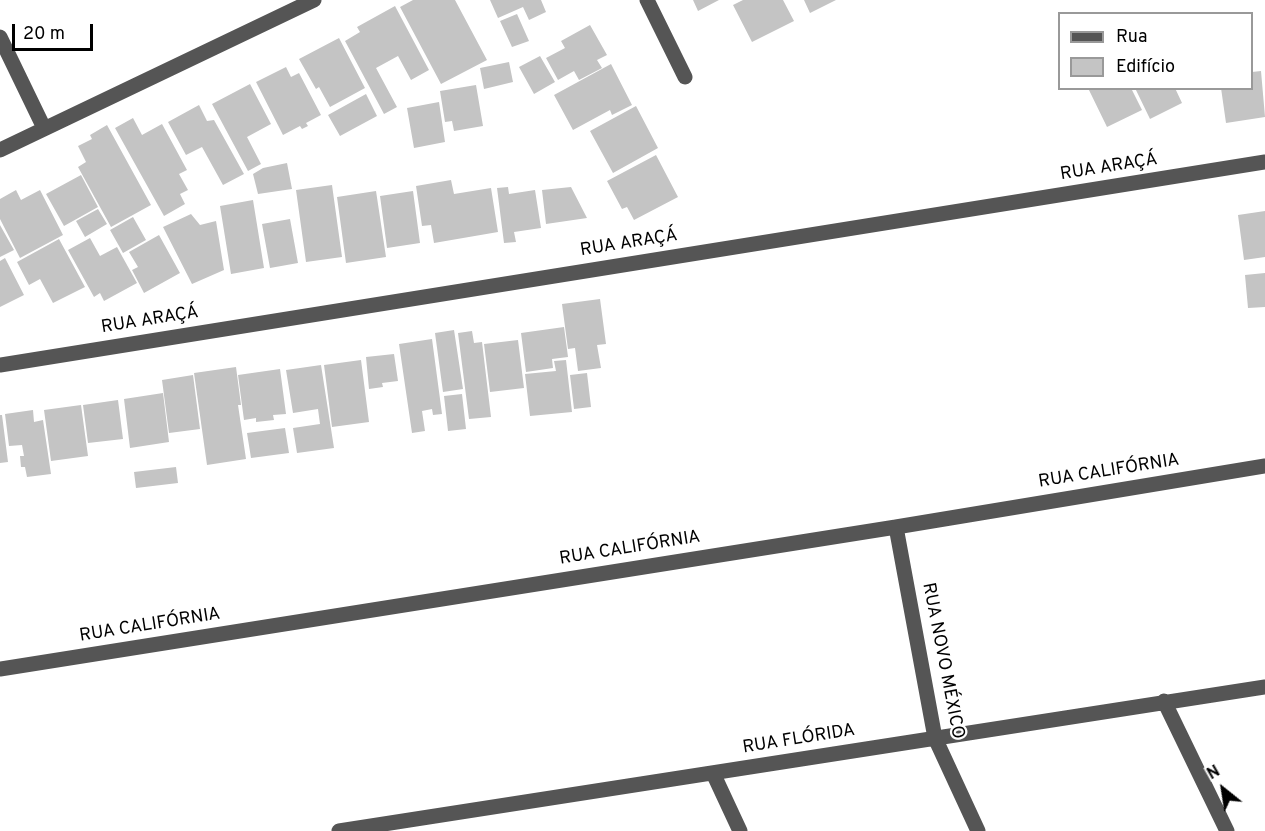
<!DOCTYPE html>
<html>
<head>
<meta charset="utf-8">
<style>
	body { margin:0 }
	#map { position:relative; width:1265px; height:831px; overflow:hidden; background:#fff; font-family:Overpass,sans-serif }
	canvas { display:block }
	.legend { position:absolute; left:1058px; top:12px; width:195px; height:78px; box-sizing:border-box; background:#fff; border:2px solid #999; margin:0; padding:8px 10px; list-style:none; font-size:18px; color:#000 }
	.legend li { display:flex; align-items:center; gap:12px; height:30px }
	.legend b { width:30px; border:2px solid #999 }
	.north { position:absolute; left:1193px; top:759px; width:60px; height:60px; -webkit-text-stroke:4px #fff; paint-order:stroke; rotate:330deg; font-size:16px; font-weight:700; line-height:24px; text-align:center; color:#000 }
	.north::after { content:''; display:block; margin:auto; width:21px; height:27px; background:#000; clip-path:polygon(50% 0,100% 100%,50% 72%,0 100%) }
	.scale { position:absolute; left:12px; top:24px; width:81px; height:27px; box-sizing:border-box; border:3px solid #000; border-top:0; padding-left:8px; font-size:18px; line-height:21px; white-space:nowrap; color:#000; -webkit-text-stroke:4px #fff; paint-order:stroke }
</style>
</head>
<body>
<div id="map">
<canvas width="1265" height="831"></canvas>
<ul class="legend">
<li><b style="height:8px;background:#555"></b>Rua</li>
<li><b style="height:16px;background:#c4c4c4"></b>Edifício</li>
</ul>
<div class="north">N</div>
<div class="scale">20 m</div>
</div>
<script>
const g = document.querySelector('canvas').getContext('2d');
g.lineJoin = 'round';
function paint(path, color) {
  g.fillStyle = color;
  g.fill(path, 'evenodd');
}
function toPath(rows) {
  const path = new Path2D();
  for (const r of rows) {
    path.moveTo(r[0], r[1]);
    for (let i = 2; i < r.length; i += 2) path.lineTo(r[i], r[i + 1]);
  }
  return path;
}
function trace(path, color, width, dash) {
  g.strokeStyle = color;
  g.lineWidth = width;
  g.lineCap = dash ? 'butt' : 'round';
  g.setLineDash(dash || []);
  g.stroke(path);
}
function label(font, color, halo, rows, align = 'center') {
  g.font = font + ' Overpass,sans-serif';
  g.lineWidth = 4.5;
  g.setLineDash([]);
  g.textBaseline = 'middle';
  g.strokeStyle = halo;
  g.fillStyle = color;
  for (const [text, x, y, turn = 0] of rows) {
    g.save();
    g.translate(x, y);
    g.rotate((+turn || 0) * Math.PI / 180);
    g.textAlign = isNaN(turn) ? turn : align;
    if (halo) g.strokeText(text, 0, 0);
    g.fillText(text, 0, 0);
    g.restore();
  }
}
paint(toPath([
	[413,0,455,0,487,60,441,84,400,7],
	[490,0,541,0,546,12,529,20,523,7,498,18],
	[693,0,719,0,698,11],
	[743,0,783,0,794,21,752,42,733,5],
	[804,0,836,0,810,13],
	[395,6,429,70,411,80,398,56,376,68,397,107,384,114,345,41,360,32,357,27],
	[517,14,529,41,512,47,500,21],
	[590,25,607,55,597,60,602,68,579,80,574,71,558,80,546,58,565,48,561,41],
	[339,38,365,88,330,107,319,87,316,89,299,59],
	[540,56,555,82,534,94,519,67],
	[509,62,513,82,484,89,480,68],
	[611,64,632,105,612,115,610,110,573,130,554,95],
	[286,67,291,77,299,73,321,115,306,123,308,126,302,129,300,126,283,135,256,82],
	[1261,71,1265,117,1226,123,1221,88,1252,88,1252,72],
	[250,84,271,124,247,137,261,164,248,171,212,104],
	[476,85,483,126,454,131,452,121,445,122,440,91],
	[1088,88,1131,88,1142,110,1107,127],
	[1135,88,1175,88,1182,103,1150,119],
	[366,94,377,116,340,136,328,115],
	[439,102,445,142,414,148,407,108],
	[199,105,207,121,214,120,244,174,223,185,202,147,186,155,168,122],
	[636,106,658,148,613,173,590,131],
	[133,118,142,135,162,124,187,170,179,174,188,190,180,194,185,204,164,216,115,128],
	[107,125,151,205,111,227,78,167,86,162,78,146,92,139,90,135],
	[656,155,678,197,634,220,627,207,622,209,607,181],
	[287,163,292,189,258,194,253,174,263,168],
	[81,175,98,207,64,226,46,194],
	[451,180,454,194,491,188,498,232,434,243,431,225,422,226,416,186],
	[332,185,342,257,306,262,296,190],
	[508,187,509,194,535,190,541,228,514,232,516,242,504,243,497,188],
	[571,187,587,218,546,224,542,190],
	[16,190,21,200,40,190,63,235,20,258,0,219,0,199],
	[376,191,386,257,346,263,337,197],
	[413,191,420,243,387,248,380,196],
	[253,200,264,268,231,274,220,206],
	[98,209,107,224,85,237,76,221],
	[1265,211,1265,257,1244,260,1238,215],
	[191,214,200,225,216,221,224,270,192,284,163,227],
	[133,217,146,240,123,253,110,230],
	[290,219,298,263,270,268,262,224],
	[0,225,14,250,0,257],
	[159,235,180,273,144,293,132,270,138,267,129,252],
	[90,238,100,256,117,247,137,283,104,301,100,293,94,297,68,250],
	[59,239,85,287,53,303,40,279,29,285,17,262],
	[5,258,24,295,0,307,0,261],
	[1265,273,1265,307,1248,308,1245,275],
	[600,299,606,344,597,345,601,368,578,371,575,348,568,349,562,304],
	[564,327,568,357,552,359,553,368,526,372,521,333],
	[454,330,463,389,443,392,435,333],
	[472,331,474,343,482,342,491,417,469,419,458,333],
	[432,339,442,414,433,415,432,409,422,411,425,431,412,433,399,344],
	[518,340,524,388,490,392,484,344],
	[394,354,398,381,382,383,383,387,369,389,366,357],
	[361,360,369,422,332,427,324,365],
	[566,360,572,412,530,416,525,374,556,371,554,361],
	[321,365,334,448,297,453,293,428,320,424,318,409,293,413,286,370],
	[236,367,241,405,238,405,246,459,207,465,194,373],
	[280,369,286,414,273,415,274,420,256,422,256,418,244,420,238,375],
	[587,373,591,407,574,409,570,375],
	[193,375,200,429,169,433,162,380],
	[163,393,169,442,130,448,124,399],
	[462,394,466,429,448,431,444,396],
	[118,400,123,439,88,443,83,405],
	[81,405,88,456,51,461,44,410],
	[33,410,34,422,43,420,51,474,27,477,25,467,21,467,20,456,24,456,22,445,9,446,5,414],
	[0,415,2,415,8,462,0,463],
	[285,428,289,453,251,458,247,433],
	[176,467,178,483,136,488,134,472]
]), '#c4c4c4');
trace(toPath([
	[647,0,685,77],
	[0,37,44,128],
	[0,150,314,0],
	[0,365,1265,162],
	[896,527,935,738,978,831],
	[0,669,896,527,1265,466],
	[1164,701,1227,831],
	[713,773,740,831],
	[339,831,1265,687]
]), '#555', 15);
label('18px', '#000', '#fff', [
	["RUA ARAÇÁ",1109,168,-9],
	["RUA ARAÇÁ",629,244,-9],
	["RUA ARAÇÁ",150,321,-9],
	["RUA CALIFÓRNIA",1109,472,-9],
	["RUA CALIFÓRNIA",630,549,-9],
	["RUA CALIFÓRNIA",150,626,-9],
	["RUA NOVO MÉXICO",942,661,79],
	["RUA FLÓRIDA",799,740,-9]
]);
</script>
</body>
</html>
